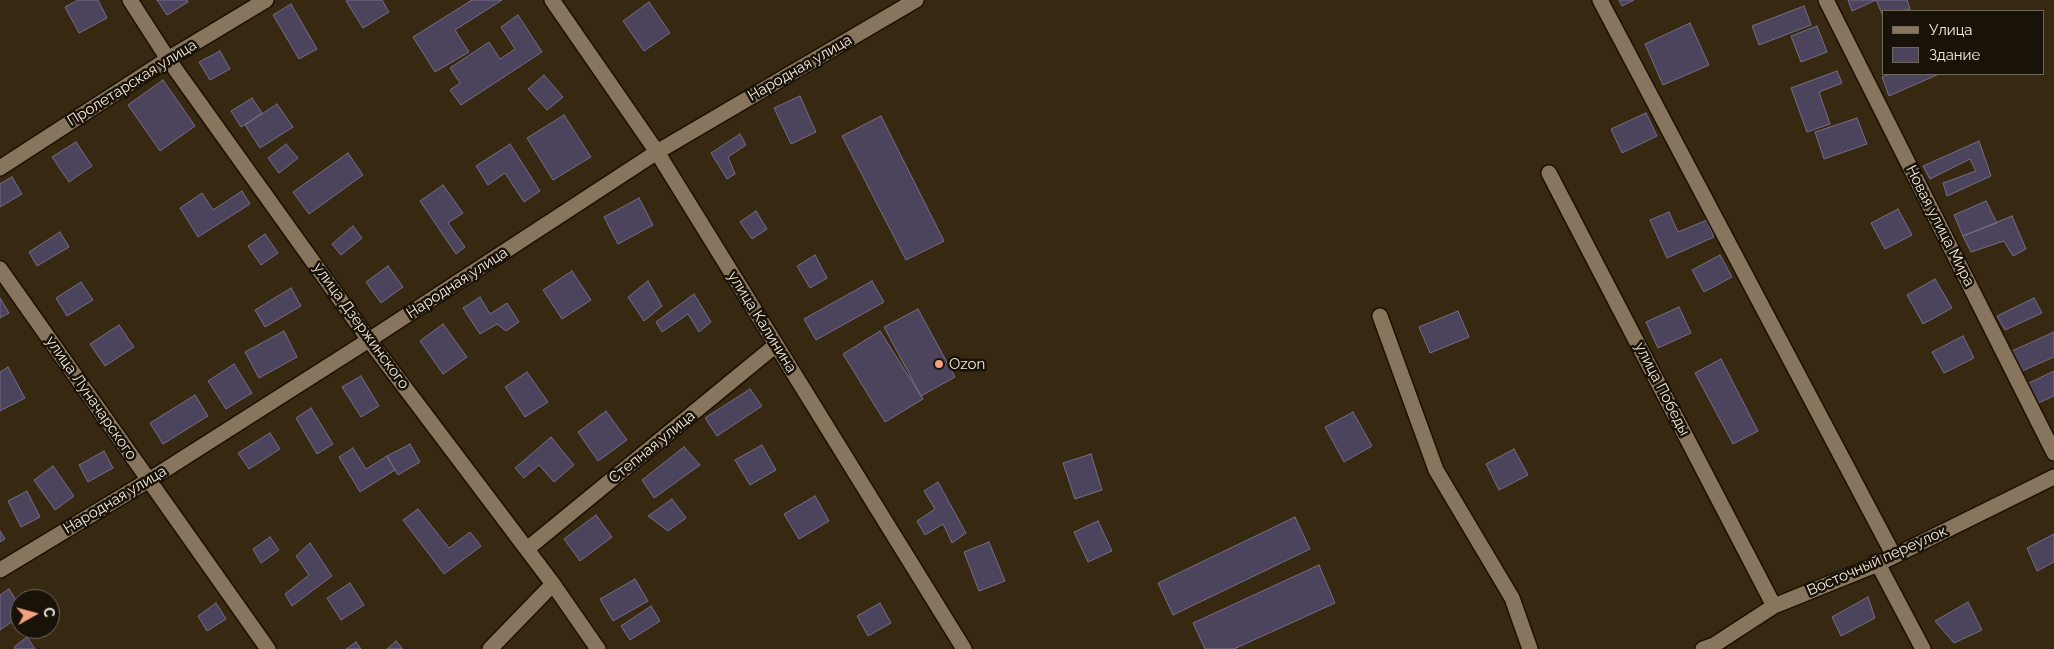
<!DOCTYPE html>
<html>
<head>
<meta charset="utf-8">
<style>
	body { margin:0 }
	#map { position:relative; width:2054px; height:649px; overflow:hidden; background:#372811; font-family:Raleway,sans-serif }
	canvas { display:block }
	.legend { position:absolute; left:1882px; top:10px; width:162px; height:65px; box-sizing:border-box; background:#191209; border:1px solid #70685d; margin:0; padding:6px 9px; list-style:none; font-size:15px; color:#f3e9dc }
	.legend li { display:flex; align-items:center; gap:10px; height:25px }
	.legend b { width:25px; border:1px solid #70685d }
	.north { position:absolute; left:10px; top:589px; width:50px; height:50px; box-sizing:border-box; background:#191209; border:1px solid #70685d; border-radius:50%; rotate:83deg; font-size:14px; font-weight:700; line-height:20px; text-align:center; color:#f3e9dc }
	.north::after { content:''; display:block; margin:auto; width:18px; height:22px; background:#f2a07f; clip-path:polygon(50% 0,100% 100%,50% 72%,0 100%) }
</style>
</head>
<body>
<div id="map">
<canvas width="2054" height="649"></canvas>
<ul class="legend">
<li><b style="height:6px;background:#87755d"></b>Улица</li>
<li><b style="height:14px;background:#4c435c"></b>Здание</li>
</ul>
<div class="north">С</div>
</div>
<script>
const g = document.querySelector('canvas').getContext('2d');
g.lineJoin = 'round';
function paint(path, color) {
  g.fillStyle = color;
  g.fill(path, 'evenodd');
}
function toPath(rows) {
  const path = new Path2D();
  for (const r of rows) {
    path.moveTo(r[0], r[1]);
    for (let i = 2; i < r.length; i += 2) path.lineTo(r[i], r[i + 1]);
  }
  return path;
}
function trace(path, color, width, dash) {
  g.strokeStyle = color;
  g.lineWidth = width;
  g.lineCap = dash ? 'butt' : 'round';
  g.setLineDash(dash || []);
  g.stroke(path);
}
function label(font, color, halo, rows, align = 'center') {
  g.font = font + ' Raleway,sans-serif';
  g.lineWidth = 5;
  g.setLineDash([]);
  g.textBaseline = 'middle';
  g.strokeStyle = halo;
  g.fillStyle = color;
  for (const [text, x, y, turn = 0] of rows) {
    g.save();
    g.translate(x, y);
    g.rotate((+turn || 0) * Math.PI / 180);
    g.textAlign = isNaN(turn) ? turn : align;
    if (halo) g.strokeText(text, 0, 0);
    g.fillText(text, 0, 0);
    g.restore();
  }
}
const building = toPath([
	[78,0,98,0,107,18,79,33,65,7,78,0],
	[157,0,187,0,188,2,167,15,157,0],
	[348,0,382,0,389,12,363,28,346,1,348,0],
	[472,0,502,0,455,30,469,52,435,72,413,37,472,0],
	[1619,0,1634,0,1622,6,1619,0],
	[1848,0,1876,0,1852,11,1848,0],
	[1876,0,1907,0,1910,9,1902,11,1883,11,1883,16,1876,0],
	[649,2,670,33,644,51,623,21,649,2],
	[291,4,317,49,299,59,273,15,291,4],
	[1804,6,1811,25,1759,45,1752,26,1804,6],
	[518,15,542,52,461,105,450,90,460,83,450,68,489,42,500,59,515,49,501,27,518,15],
	[1690,23,1709,65,1663,85,1645,44,1690,23],
	[1817,26,1827,52,1801,62,1791,36,1817,26],
	[220,51,230,69,210,80,199,62,220,51],
	[1837,71,1842,83,1819,92,1830,124,1807,132,1791,88,1837,71],
	[1890,74,1939,74,1889,96,1882,77,1890,74],
	[544,75,563,97,547,110,528,89,544,75],
	[163,80,195,126,160,151,128,105,163,80],
	[800,96,816,132,791,144,774,108,800,96],
	[252,98,262,113,241,127,231,111,252,98],
	[277,104,293,127,260,148,245,125,277,104],
	[1646,113,1657,136,1622,153,1611,129,1646,113],
	[564,115,591,157,553,180,527,138,564,115],
	[881,116,944,241,906,260,842,136,881,116],
	[1857,118,1867,144,1824,159,1815,132,1857,118],
	[740,134,746,145,728,157,735,174,727,179,711,153,740,134],
	[1979,141,1991,176,1947,196,1943,183,1976,171,1970,159,1930,179,1923,166,1979,141],
	[76,142,92,166,69,182,52,157,76,142],
	[286,144,298,158,279,173,268,158,286,144],
	[510,144,540,191,524,202,505,173,488,185,476,166,510,144],
	[348,153,363,175,309,214,293,192,348,153],
	[12,177,22,194,0,207,0,184,12,177],
	[443,185,463,213,448,223,465,247,456,254,420,201,443,185],
	[242,191,250,204,198,237,180,208,202,193,213,210,242,191],
	[639,198,653,225,618,244,604,217,639,198],
	[1986,201,1997,223,1963,236,1954,215,1986,201],
	[1898,209,1912,235,1885,249,1871,223,1898,209],
	[756,211,767,229,752,239,740,222,756,211],
	[1669,212,1678,232,1707,220,1714,237,1667,258,1650,220,1669,212],
	[2012,216,2026,249,2013,256,2004,241,1971,252,1963,236,2012,216],
	[353,226,362,238,341,255,332,244,353,226],
	[60,232,69,247,37,266,29,252,60,232],
	[265,234,278,253,261,265,248,246,265,234],
	[815,255,827,278,810,288,797,266,815,255],
	[1720,255,1732,277,1704,292,1692,270,1720,255],
	[388,266,403,287,381,303,366,282,388,266],
	[572,271,591,300,562,319,543,290,572,271],
	[1935,279,1952,308,1923,324,1907,295,1935,279],
	[648,281,662,306,644,321,628,297,648,281],
	[872,281,884,302,816,340,804,319,872,281],
	[81,282,93,300,67,316,56,298,81,282],
	[291,288,301,306,265,327,255,310,291,288],
	[694,294,711,322,699,332,688,314,662,332,656,322,694,294],
	[480,297,490,314,507,303,519,322,506,331,497,324,480,334,463,308,480,297],
	[0,298,9,313,0,318,0,298],
	[2034,298,2042,313,2005,330,1997,316,2034,298],
	[1679,307,1691,333,1658,348,1646,322,1679,307],
	[918,309,955,377,921,396,884,327,918,309],
	[1458,311,1469,337,1430,353,1419,327,1458,311],
	[443,324,467,357,443,374,420,341,443,324],
	[119,325,134,347,105,366,90,344,119,325],
	[284,331,297,357,259,378,245,352,284,331],
	[880,331,923,399,885,422,843,354,880,331],
	[2054,332,2054,357,2022,371,2012,351,2054,332],
	[1963,336,1974,358,1944,373,1932,352,1963,336],
	[1721,359,1758,431,1733,444,1695,373,1721,359],
	[234,364,252,393,226,409,208,381,234,364],
	[8,367,25,398,0,411,0,372,8,367],
	[2054,371,2054,396,2038,403,2027,384,2054,371],
	[527,372,548,402,525,417,505,387,527,372],
	[361,376,379,406,361,417,342,387,361,376],
	[750,389,762,406,717,436,705,418,750,389],
	[195,395,208,416,163,444,150,423,195,395],
	[311,408,333,444,317,454,296,418,311,408],
	[606,411,627,440,598,461,578,432,606,411],
	[1353,412,1372,446,1344,462,1325,427,1353,412],
	[270,433,280,449,249,469,238,453,270,433],
	[551,437,574,465,554,482,539,465,524,478,515,468,551,437],
	[410,444,420,462,398,475,387,456,410,444],
	[762,445,776,470,750,485,735,460,762,445],
	[684,447,700,465,654,498,642,480,684,447],
	[353,448,366,469,387,456,395,470,360,492,339,457,353,448],
	[1514,449,1528,475,1499,490,1486,464,1514,449],
	[104,451,113,468,88,482,79,465,104,451],
	[1091,454,1102,490,1075,499,1063,463,1091,454],
	[53,466,74,496,55,510,34,480,53,466],
	[938,482,966,533,952,543,943,524,925,535,917,521,935,509,924,491,938,482],
	[27,491,40,517,21,527,8,501,27,491],
	[815,496,829,521,799,539,784,514,815,496],
	[672,499,686,518,668,531,648,516,672,499],
	[418,509,449,548,470,532,481,546,444,574,403,520,418,509],
	[596,515,612,537,580,561,564,539,596,515],
	[1295,517,1310,549,1173,615,1158,583,1295,517],
	[1098,521,1112,551,1088,562,1074,532,1098,521],
	[0,531,5,539,0,542,0,531],
	[2054,534,2054,562,2037,571,2027,548,2054,534],
	[270,537,279,550,261,563,253,549,270,537],
	[989,542,1005,581,979,591,964,552,989,542],
	[310,543,332,576,292,606,285,594,309,575,296,556,310,543],
	[1319,565,1335,603,1234,649,1205,649,1193,623,1319,565],
	[635,579,648,601,613,621,600,599,635,579],
	[350,583,364,605,341,620,327,598,350,583],
	[9,589,20,606,20,616,0,630,0,595,9,589],
	[1868,597,1875,618,1841,636,1832,617,1868,597],
	[1968,602,1982,630,1954,643,1935,621,1968,602],
	[216,603,226,619,207,631,198,616,216,603],
	[880,603,891,623,868,636,857,616,880,603],
	[651,606,660,621,630,640,621,626,651,606],
	[27,637,35,649,15,649,14,647,27,637],
	[396,641,403,649,387,649,396,641],
	[356,642,361,649,346,649,356,642]
]);
paint(building, '#4c435c');
trace(building, '#766d88', 1);
const street = toPath([
	[130,0,168,59,369,340,553,584,598,649],
	[552,0,657,152,964,649],
	[1600,0,1894,556],
	[1826,0,2054,453],
	[0,168,168,59,266,0],
	[1549,173,1774,606],
	[0,269,268,649],
	[1380,316,1436,470,1512,598,1530,649],
	[527,549,776,345],
	[1878,564,1923,649],
	[0,570,149,480,369,340,657,152,916,0],
	[490,649,553,584],
	[1703,649,1714,645,1774,606,1878,564,2054,477]
]);
trace(street, '#1e1000', 18);
trace(street, '#87755d', 15);
for (const [x, y, r, color] of [
	[939,364,5,"#f2a07f"]
]) {
  const dot = new Path2D();
  dot.arc(x, y, r, 0, 2 * Math.PI);
  g.fillStyle = color;
  g.fill(dot);
  trace(dot, '#191209', 2);
}
label('15px', '#f3e9dc', '#191209', [
	["Народная улица",800,68,-30],
	["Пролетарская улица",132,83,-32],
	["Новая улица Мира",1940,226,63],
	["Народная улица",457,283,-33],
	["улица Калинина",762,322,58],
	["улица Дзержинского",361,326,54],
	["улица Победы",1662,389,63],
	["улица Луначарского",91,398,55],
	["Степная улица",652,447,-39],
	["Народная улица",115,500,-31],
	["Восточный переулок",1877,561,-24]
]);
label('15px', '#f3e9dc', '#191209', [
	["Ozon",949,364]
], 'left');
</script>
</body>
</html>
